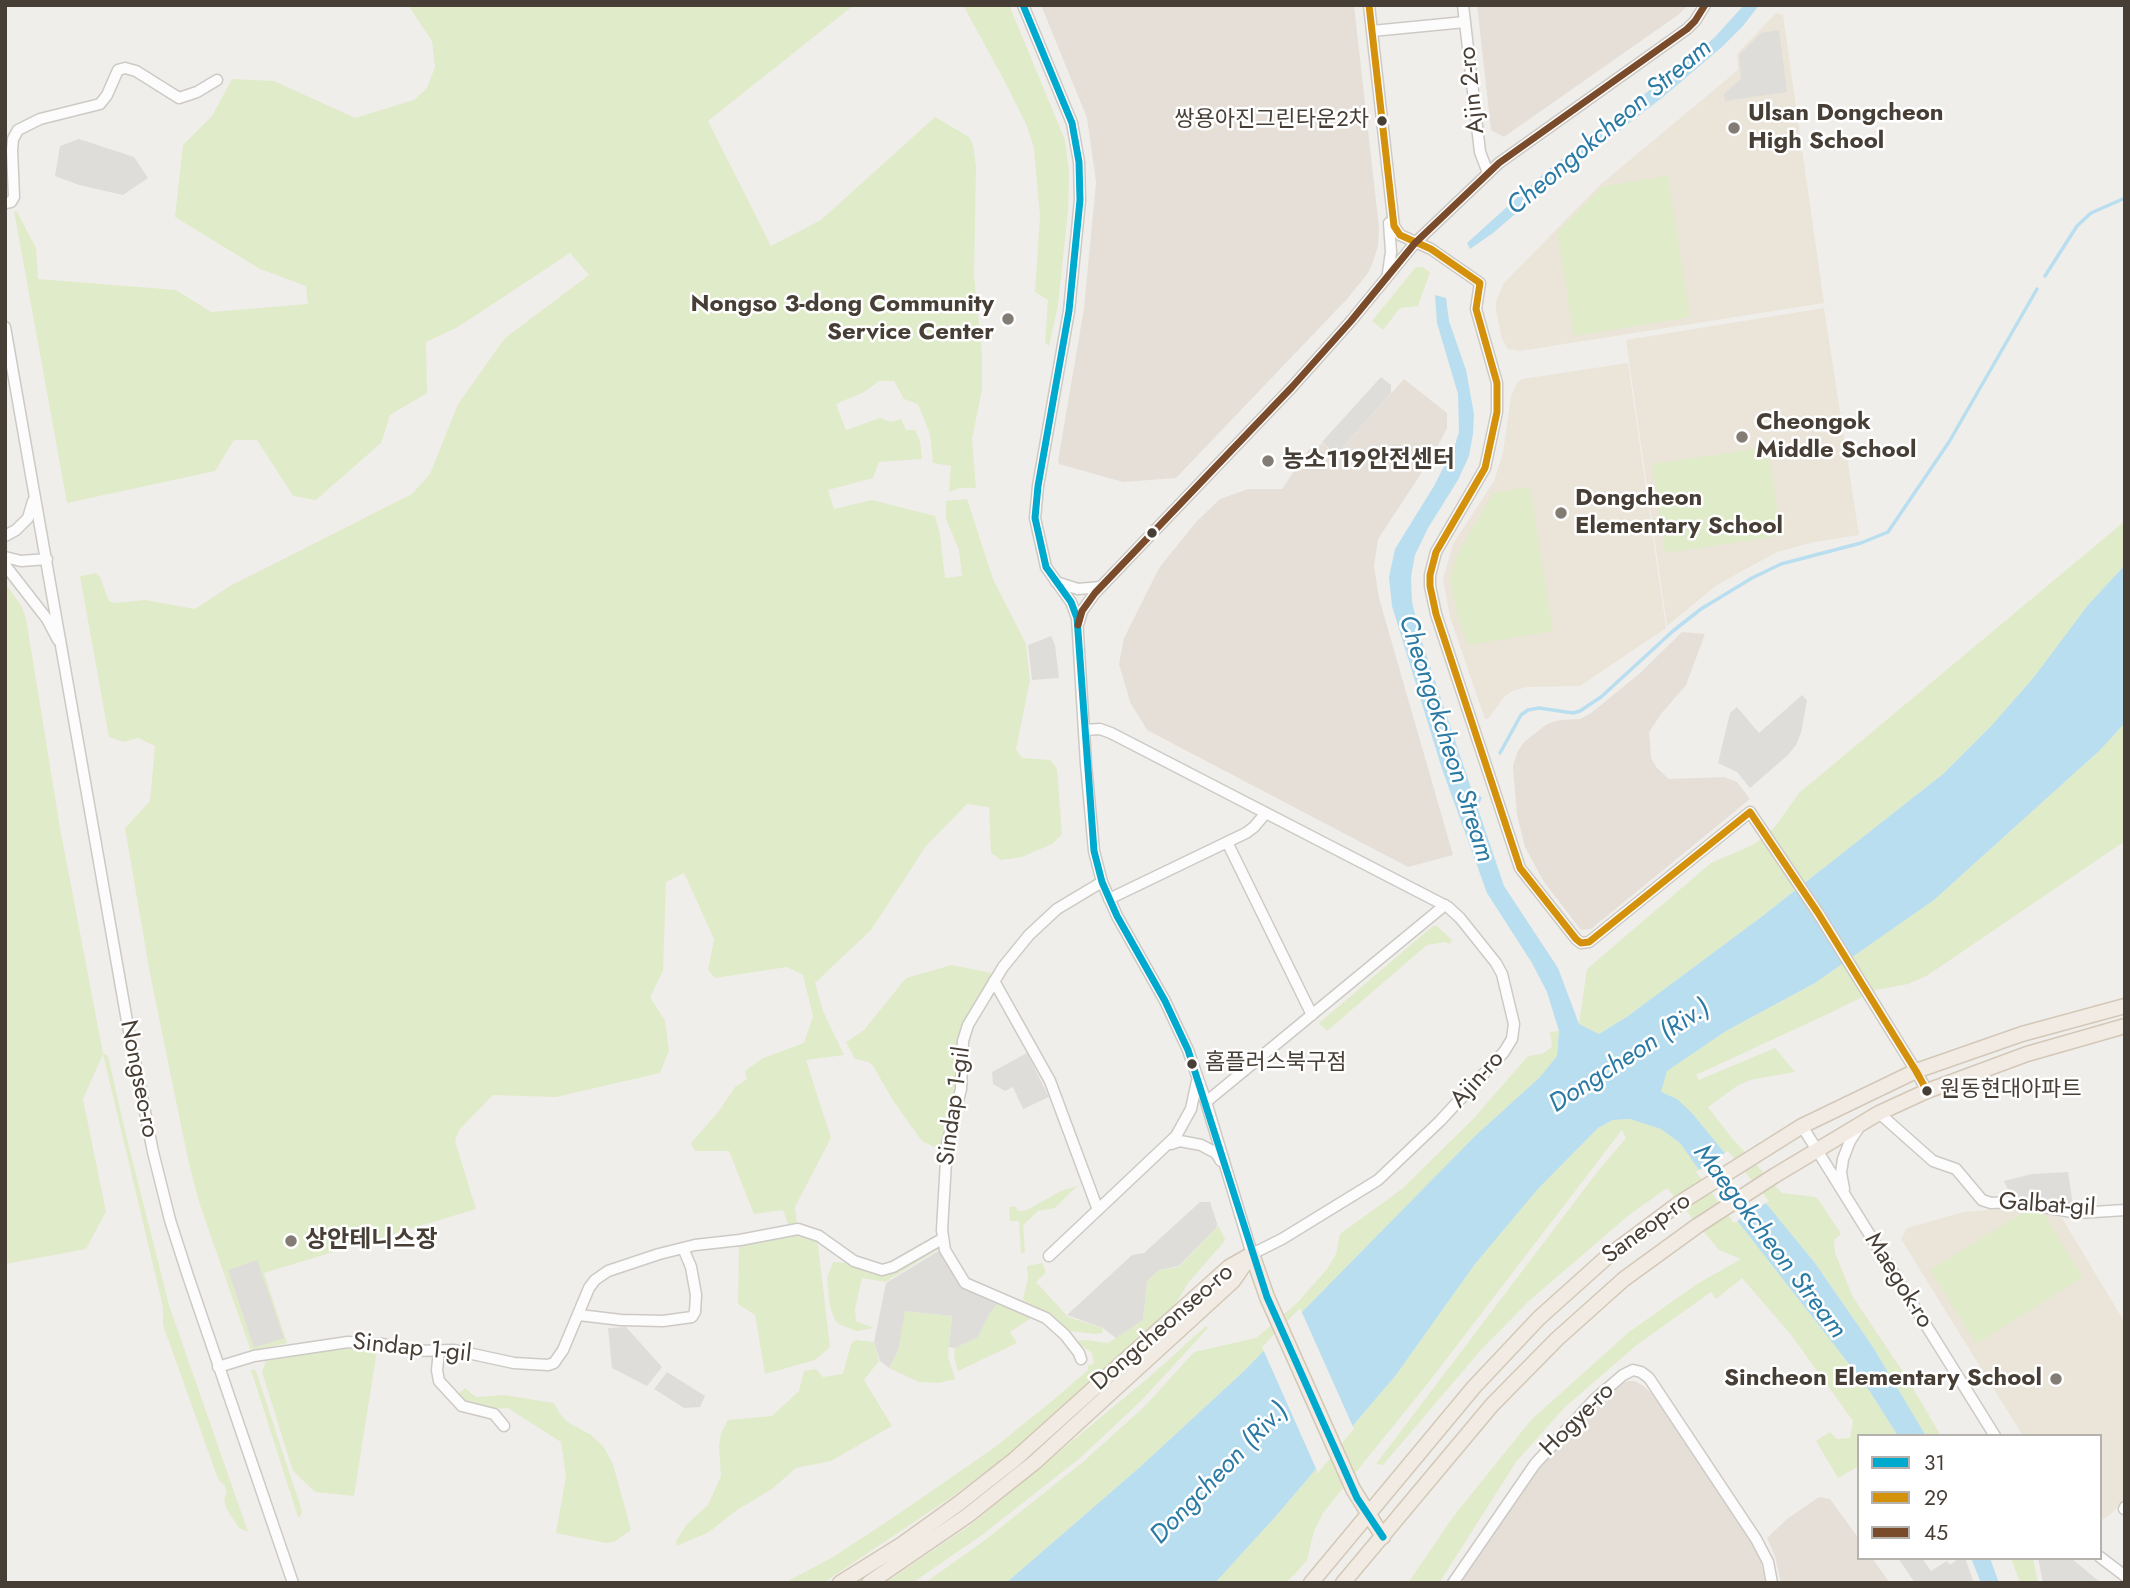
<!DOCTYPE html>
<html>
<head>
<meta charset="utf-8">
<style>
	body { margin:0 }
	#map { position:relative; width:2130px; height:1588px; overflow:hidden; background:#f0eeea; font-family:Jost,sans-serif }
	canvas { display:block }
	.frame { position:absolute; inset:0; border:7px solid #473e35; pointer-events:none }
	.legend { position:absolute; left:1857px; top:1434px; width:245px; height:126px; box-sizing:border-box; background:#fff; border:2px solid #b5b2ae; margin:0; padding:9px 12px; list-style:none; font-size:21px; color:#473e35 }
	.legend li { display:flex; align-items:center; gap:14px; height:35px }
	.legend b { width:35px; border:2px solid #b5b2ae }
</style>
</head>
<body>
<div id="map">
<canvas width="2130" height="1588"></canvas>
<div class="frame"></div>
<ul class="legend">
<li><b style="height:9px;background:#00a9ce"></b>31</li>
<li><b style="height:9px;background:#d4910b"></b>29</li>
<li><b style="height:9px;background:#7a4b2a"></b>45</li>
</ul>
</div>
<script>
const g = document.querySelector('canvas').getContext('2d');
g.lineJoin = 'round';
function paint(path, color) {
  g.fillStyle = color;
  g.fill(path, 'evenodd');
}
function toPath(rows) {
  const path = new Path2D();
  for (const r of rows) {
    path.moveTo(r[0], r[1]);
    for (let i = 2; i < r.length; i += 2) path.lineTo(r[i], r[i + 1]);
  }
  return path;
}
function trace(path, color, width, dash) {
  g.strokeStyle = color;
  g.lineWidth = width;
  g.lineCap = dash ? 'butt' : 'round';
  g.setLineDash(dash || []);
  g.stroke(path);
}
function label(font, color, halo, rows, align = 'center') {
  g.font = font + ' Jost,"Noto Sans KR",sans-serif';
  g.lineWidth = 5;
  g.setLineDash([]);
  g.textBaseline = 'middle';
  g.strokeStyle = halo;
  g.fillStyle = color;
  for (const [text, x, y, turn = 0] of rows) {
    g.save();
    g.translate(x, y);
    g.rotate((+turn || 0) * Math.PI / 180);
    g.textAlign = isNaN(turn) ? turn : align;
    if (halo) g.strokeText(text, 0, 0);
    g.fillText(text, 0, 0);
    g.restore();
  }
}
paint(toPath([
	[1041,5,1354,5,1379,228,1378,246,1373,262,1368,273,1347,299,1176,478,1123,482,1059,464,1058,461,1084,308,1096,182,1087,118],
	[1477,5,1688,5,1678,15,1504,137,1491,130],
	[1404,379,1447,413,1447,428,1432,457,1378,539,1374,566,1379,598,1453,855,1408,867,1147,730,1130,702,1119,664,1124,638,1159,568,1196,522,1220,499,1248,489,1282,489,1309,449,1317,448,1322,443,1336,455],
	[1682,632,1705,634,1686,685,1661,714,1649,732,1651,758,1656,767,1669,779,1724,777,1737,782,1750,799,1591,929,1581,930,1544,882,1525,847,1517,815,1514,780,1513,765,1518,751,1524,742,1547,724,1560,720,1580,719,1591,713,1639,674],
	[1628,1381,1635,1381,1645,1387,1652,1394,1758,1551,1766,1583,1459,1583,1539,1466,1599,1403,1622,1384],
	[1819,1497,1830,1499,1859,1539,1859,1558,1872,1558,1890,1583,1781,1583,1775,1556,1767,1538,1787,1519]
]), '#e5dfd7');
paint(toPath([
	[1776,13,1783,15,1824,303,1520,351,1508,349,1502,339,1496,311,1496,301,1504,283,1600,185,1738,70,1737,54],
	[1824,308,1859,535,1814,542,1777,552,1717,585,1667,626,1626,340],
	[1628,363,1666,628,1580,686,1528,687,1514,690,1504,697,1488,719,1485,719,1450,617,1443,579,1453,544,1494,481,1503,453,1511,396,1518,382,1522,379],
	[2026,1207,2062,1218,2125,1323,2125,1498,2111,1514,2100,1521,2100,1436,2023,1436,1901,1239,1907,1228,1964,1212]
]), '#ebe4d9');
paint(toPath([
	[408,5,854,5,708,121,771,246,821,220,935,117,969,137,973,145,976,166,974,276,982,352,982,390,972,439,976,488,960,488,949,492,951,466,933,463,930,434,918,404,904,399,894,381,879,381,864,392,836,404,846,430,880,418,891,422,901,419,906,430,915,430,920,441,922,459,879,462,873,478,828,490,834,509,872,500,935,516,940,534,945,578,962,576,959,550,946,519,946,501,967,499,993,579,1026,644,1030,680,1016,749,1022,758,1050,760,1057,769,1062,834,1052,844,1022,857,1001,860,991,853,989,807,967,804,926,846,871,930,815,983,823,1011,844,1055,806,1060,831,1138,795,1207,797,1224,788,1224,783,1210,754,1214,729,1151,695,1151,691,1143,719,1111,735,1087,747,1079,745,1071,763,1058,804,1043,813,1016,803,975,787,967,715,978,708,970,714,939,684,873,666,882,663,971,650,997,665,1021,669,1051,660,1073,556,1097,493,1095,459,1130,455,1141,476,1209,264,1273,287,1343,251,1351,200,1205,189,1164,150,974,125,828,150,801,155,746,138,738,123,742,109,737,80,576,96,573,100,577,109,601,114,603,145,600,195,609,230,586,412,494,430,474,458,404,505,338,589,275,570,253,458,327,426,342,427,393,390,415,381,443,316,500,293,496,257,440,234,440,215,471,67,503,14,211,17,212,36,248,38,279,176,290,211,312,308,304,306,286,260,269,175,217,183,145,212,116,232,79,274,81,355,118,414,100,427,88,435,67,432,41],
	[963,5,1009,5,1065,140,1069,173,1068,211,1058,305,1049,346,1045,343,1048,300,1035,292,1040,216,1034,148,1026,124,1005,82],
	[1668,176,1690,317,1574,336,1557,232,1603,186],
	[1416,267,1422,267,1430,272,1418,306,1400,308,1383,330,1372,321],
	[1768,447,1781,536,1665,553,1652,464],
	[1530,487,1553,631,1468,645,1457,614,1450,579,1457,555,1493,493],
	[2125,521,2125,565,2088,605,2034,677,1992,725,1943,774,1760,918,1628,1016,1599,1034,1579,1024,1587,969,1711,863,1755,844,1774,828,1799,793],
	[5,583,21,605,26,618,60,828,103,1053,108,1056,126,1135,169,1305,248,1532,239,1528,226,1508,224,1498,227,1494,225,1486,218,1479,163,1325,163,1307,103,1054,83,1099,106,1212,86,1249,5,1264],
	[2125,723,2125,841,1928,975,1908,984,1876,990,1830,1013,1696,1075,1699,1080,1775,1048,1795,1072,1750,1080,1737,1086,1708,1107,1731,1137,1782,1193,1816,1197,1822,1205,1841,1234,1834,1240,1835,1253,1853,1297,1907,1378,1941,1436,1926,1436,1873,1347,1815,1263,1692,1113,1661,1092,1666,1071,1726,1031,1815,983,1934,900,2099,751],
	[1433,926,1437,926,1452,940,1450,944,1445,942,1427,945,1327,1031,1319,1023],
	[952,965,992,973,964,1024,956,1089,944,1126,941,1144,934,1147,922,1141,894,1102,873,1066,869,1062,855,1059,846,1042,864,1030,906,978],
	[1559,1031,1557,1056,1540,1077,1475,1136,1244,1371,1140,1467,1006,1583,925,1583,985,1540,1083,1462,1146,1405,1194,1352,1256,1338,1273,1324,1299,1301,1327,1269,1336,1254,1340,1234,1402,1189,1474,1118,1528,1056,1542,1054,1552,1047,1550,1032],
	[1630,1119,1662,1129,1680,1143,1714,1191,1867,1387,1898,1436,1859,1436,1859,1466,1838,1478,1816,1441,1830,1432,1837,1439,1850,1438,1853,1421,1792,1336,1742,1278,1716,1299,1711,1292,1638,1344,1565,1407,1516,1462,1439,1583,1408,1583,1453,1517,1531,1420,1629,1332,1697,1284,1741,1259,1719,1250,1667,1188,1629,1215,1529,1301,1480,1351,1383,1465,1376,1464,1598,1171,1626,1138,1622,1130,1428,1383,1323,1513,1314,1531,1307,1560,1295,1574,1285,1583,1215,1583,1276,1516,1396,1375,1475,1264,1537,1190,1598,1128,1613,1120],
	[1077,1186,1055,1208,1038,1211,1023,1225,1025,1253,1021,1253,1019,1221,1010,1221,1009,1207,1015,1206,1018,1211,1027,1210,1061,1191],
	[2027,1210,2043,1213,2083,1277,1976,1344,1930,1270],
	[1217,1223,1225,1239,1223,1243,1188,1283,1173,1308,1010,1453,953,1496,826,1581,823,1583,784,1583,833,1557,897,1515,995,1447,1052,1401,1088,1370,1088,1365,1094,1364,1092,1353,1075,1341,1087,1340,1108,1343,1143,1320,1147,1281,1159,1270,1179,1267,1216,1228],
	[797,1233,816,1240,818,1245,830,1347,815,1360,765,1374,755,1315,738,1304,739,1243],
	[937,1247,939,1249,885,1282,862,1278,855,1309,856,1321,874,1328,857,1331,840,1325,835,1320,830,1307,827,1277,833,1262,849,1263,880,1273],
	[1042,1263,1046,1272,1036,1282,1068,1317,1103,1328,1102,1333,1096,1334,1069,1331,1055,1319,1023,1300,1028,1278,1027,1266],
	[1000,1301,1030,1315,1030,1319,1010,1332,1017,1343,958,1371,954,1357,955,1348,978,1337,989,1314],
	[904,1311,952,1316,948,1356,955,1379,939,1383,919,1382,889,1368,898,1351],
	[1206,1326,1208,1328,1142,1400,1080,1458,982,1535,912,1583,885,1583,972,1524,1147,1379],
	[856,1340,874,1342,879,1361,864,1380,892,1426,831,1461,796,1468,772,1489,737,1510,709,1532,677,1546,676,1541,687,1524,708,1505,721,1476,719,1447,721,1433,728,1420,772,1416,799,1391,804,1371,816,1369,823,1377,843,1374,851,1344],
	[337,1348,377,1350,354,1496,315,1492,293,1471,262,1372,266,1361],
	[253,1369,256,1371,302,1511,300,1517,298,1517,251,1370],
	[465,1388,476,1397,504,1395,554,1403,560,1414,569,1423,591,1435,603,1446,613,1464,631,1530,614,1542,606,1543,556,1533,566,1476,561,1442,508,1408,490,1409,470,1405,457,1395],
	[2011,1558,2033,1558,2038,1583,2020,1583]
]), '#e0ebc9');
paint(toPath([
	[1779,30,1787,92,1725,101,1724,94,1741,79,1739,55,1761,33],
	[79,139,134,157,148,178,123,195,79,185,55,176,60,146],
	[1381,377,1391,385,1391,393,1336,455,1322,442],
	[1051,636,1055,645,1059,678,1032,680,1028,645],
	[1802,695,1807,700,1801,733,1796,745,1788,755,1750,788,1737,772,1718,763,1730,713,1737,707,1759,733],
	[1027,1053,1049,1097,1023,1109,1013,1087,1005,1091,993,1084,992,1072],
	[2068,1172,2073,1205,2054,1205,2023,1198,2011,1197,2004,1181,2032,1174],
	[1200,1202,1210,1202,1217,1223,1216,1228,1179,1266,1159,1270,1147,1281,1143,1320,1116,1338,1103,1328,1067,1315,1132,1255,1144,1253],
	[940,1250,964,1288,1000,1301,989,1314,978,1337,955,1348,949,1347,952,1316,905,1311,898,1351,889,1368,880,1361,874,1342,886,1283],
	[257,1260,284,1338,254,1348,228,1270],
	[626,1327,662,1367,647,1386,612,1368,608,1328],
	[667,1372,705,1396,700,1407,684,1408,654,1389],
	[1898,1558,1922,1558,1931,1571,1947,1561,1950,1565,1959,1558,1965,1558,1974,1583,1915,1583],
	[2038,1558,2071,1558,2101,1583,2043,1583]
]), '#dfddda');
paint(toPath([
	[1744,5,1759,5,1743,26,1722,47,1663,97,1556,179,1493,233,1470,249,1467,243,1549,169,1674,71,1715,37],
	[1435,295,1446,298,1449,321,1466,370,1474,414,1473,434,1469,456,1458,480,1428,528,1415,555,1411,577,1412,602,1422,642,1504,886,1558,968,1579,1024,1599,1034,1628,1016,1760,918,1943,774,1992,725,2034,677,2088,605,2125,565,2125,723,2099,751,1934,900,1815,983,1726,1031,1667,1071,1661,1092,1677,1099,1692,1113,1815,1263,1873,1347,1926,1436,1898,1436,1867,1387,1714,1191,1680,1143,1661,1129,1630,1119,1613,1120,1598,1128,1537,1190,1475,1264,1396,1375,1276,1516,1215,1583,1006,1583,1140,1467,1244,1371,1475,1136,1540,1077,1557,1056,1559,1031,1547,992,1532,963,1487,893,1442,769,1392,606,1389,577,1395,549,1434,486,1455,445,1459,432,1458,394,1437,323],
	[1971,1558,1990,1558,1999,1583,1981,1583]
]), '#b9deef');
paint(toPath([
	[1728,1151,1769,1201,1734,1223,1696,1172],
	[1300,1308,1354,1429,1318,1473,1262,1347]
]), '#f0eeea');
trace(toPath([
	[2045,276,2077,226,2091,213,2125,198],
	[1500,753,1521,715,1528,710,1539,708,1573,713,1580,711,1601,697,1673,631,1701,609,1752,578,1781,564,1861,543,1888,532,1949,442,2037,289],
	[1475,809,1480,798]
]), '#b9deef', 3.5);
const minor = toPath([
	[1023,5,1072,123,1079,162,1080,200,1069,311,1038,486,1035,518,1046,567,1071,602,1077,618,1086,764,1094,851,1102,882,1117,916,1165,1001,1188,1050,1206,1102,1252,1254,1282,1239,1378,1180,1440,1121,1504,1052,1512,1039,1514,1024,1502,974,1496,963,1460,918,1448,907,1111,733,1100,729,1084,730],
	[1369,5,1394,226,1400,235,1431,249,1480,283,1476,309,1497,383,1497,412,1485,468,1436,552,1430,575,1430,586,1436,614,1520,868,1576,939,1581,943,1589,942,1750,812,1818,913,1916,1071,1927,1091],
	[1463,5,1480,152,1488,173],
	[1372,31,1465,22],
	[5,203,11,202,14,197,12,150,13,139,18,130,40,119,100,104,107,95,118,70,125,68,136,71,179,98,197,92,217,80],
	[1388,273,1391,252,1389,223],
	[5,327,127,1021,153,1152,170,1220,188,1276,293,1583],
	[5,536,16,530,28,518,33,501],
	[5,557,21,561,47,559],
	[5,565,47,619,58,640],
	[1056,582,1078,589,1101,587],
	[1079,622,1082,611,1095,593,1292,387,1351,321,1415,243,1499,163,1687,29,1695,21,1705,5],
	[1227,842,1312,1015],
	[1109,899,1246,833,1254,827,1265,814],
	[994,981,1050,1081,1098,1210],
	[1206,1102,1445,905],
	[1879,1113,1933,1161,1956,1169,1982,1200,1991,1203,2013,1202,2078,1213,2125,1210],
	[1802,1126,1995,1436],
	[1171,1144,1180,1141,1201,1145,1216,1153,1221,1161],
	[1844,1189,1841,1173,1843,1159,1850,1141,1860,1126],
	[1049,1256,1176,1136,1191,1109,1197,1081],
	[579,1315,621,1320,663,1321,692,1317,695,1312,696,1295,691,1267,683,1248],
	[439,1351,437,1370,439,1381,462,1406,494,1414,504,1426],
	[1081,1359,1079,1353,1065,1335,1046,1318,965,1283,945,1250,942,1230,947,1144,961,1089,963,1041,968,1025,1003,967,1029,935,1057,909,1102,882],
	[218,1367,254,1356,348,1342,383,1344,412,1351,454,1350,514,1363,548,1365,554,1363,563,1350,589,1288,595,1280,608,1271,659,1254,695,1245,740,1240,798,1229,819,1236,854,1261,882,1270,893,1267,942,1239],
	[2124,1509,2125,1507],
	[2100,1557,2125,1576],
	[1453,1583,1535,1464,1595,1399,1623,1375,1633,1370,1641,1372,1649,1378,1756,1539,1768,1562,1772,1583]
]);
const major = toPath([
	[1252,1254,1267,1297,1353,1489,1383,1537],
	[840,1583,901,1545,958,1504,1014,1460,1229,1267,1252,1254],
	[869,1583,967,1516,1035,1462,1233,1281,1249,1258],
	[1311,1583,1474,1387,1539,1318,1607,1257,1678,1204,1802,1126,1916,1071,2022,1034,2125,1006],
	[1343,1583,1492,1405,1557,1339,1624,1279,1697,1226,1774,1176,1879,1113,1927,1091,2027,1054,2125,1026]
]);
trace(minor, '#cdcac6', 13);
trace(major, '#d3c8b7', 17);
trace(minor, '#fdfcfc', 10);
trace(major, '#f1ebe3', 14);
trace(toPath([
	[1023,5,1072,123,1079,162,1080,200,1069,311,1038,486,1035,518,1046,567,1071,602,1077,618,1094,851,1102,882,1117,916,1165,1001,1188,1050,1267,1297,1357,1498,1383,1537]
]), '#00a9ce', 7);
trace(toPath([
	[1369,5,1394,226,1400,235,1431,249,1480,283,1476,309,1497,383,1497,412,1485,468,1436,552,1430,575,1430,586,1436,614,1520,868,1576,939,1581,943,1589,942,1750,812,1818,913,1916,1071,1927,1091]
]), '#d4910b', 7);
trace(toPath([
	[1078,625,1082,611,1095,593,1292,387,1351,321,1415,243,1499,163,1687,29,1695,21,1705,5]
]), '#7a4b2a', 7);
for (const [x, y, r, color] of [
	[1382,121,6,"#473e35"],
	[1734,128,7,"#827c74"],
	[1008,319,7,"#827c74"],
	[1742,437,7,"#827c74"],
	[1268,461,7,"#827c74"],
	[1561,513,7,"#827c74"],
	[1152,533,6,"#473e35"],
	[1192,1064,6,"#473e35"],
	[1927,1091,6,"#473e35"],
	[291,1241,7,"#827c74"],
	[2056,1379,7,"#827c74"]
]) {
  const dot = new Path2D();
  dot.arc(x, y, r, 0, 2 * Math.PI);
  g.fillStyle = color;
  g.fill(dot);
  trace(dot, '#fff', 2.5);
}
label('22px', '#473e35', '#fff', [
	["쌍용아진그린타운2차",1369,121,"right"],
	["홈플러스북구점",1205,1064],
	["원동현대아파트",1940,1091]
], 'left');
label('24px', '#473e35', '#fff', [
	["Ajin 2-ro",1473,90,-96],
	["Nongseo-ro",138,1079,79],
	["Ajin-ro",1478,1080,-48],
	["Sindap 1-gil",955,1106,-82],
	["Galbat-gil",2047,1206,4],
	["Saneop-ro",1647,1229,-36],
	["Maegok-ro",1898,1281,58],
	["Dongcheonseo-ro",1163,1328,-41],
	["Sindap 1-gil",412,1349,6],
	["Hogye-ro",1578,1420,-45]
]);
label('bold 24px', '#473e35', '#fff', [
	["Ulsan Dongcheon",1748,114],
	["High School",1748,142],
	["Nongso 3-dong Community",994,305,"right"],
	["Service Center",994,333,"right"],
	["Cheongok",1756,423],
	["Middle School",1756,451],
	["농소119안전센터",1282,461],
	["Dongcheon",1575,499],
	["Elementary School",1575,527],
	["상안테니스장",305,1241],
	["Sincheon Elementary School",2042,1379,"right"]
], 'left');
label('italic 26px', '#2a7aa4', '#fff', [
	["Cheongokcheon Stream",1610,128,-40],
	["Cheongokcheon Stream",1445,739,72],
	["Dongcheon (Riv.)",1630,1057,-33],
	["Maegokcheon Stream",1769,1242,53],
	["Dongcheon (Riv.)",1220,1474,-46]
]);
</script>
</body>
</html>
